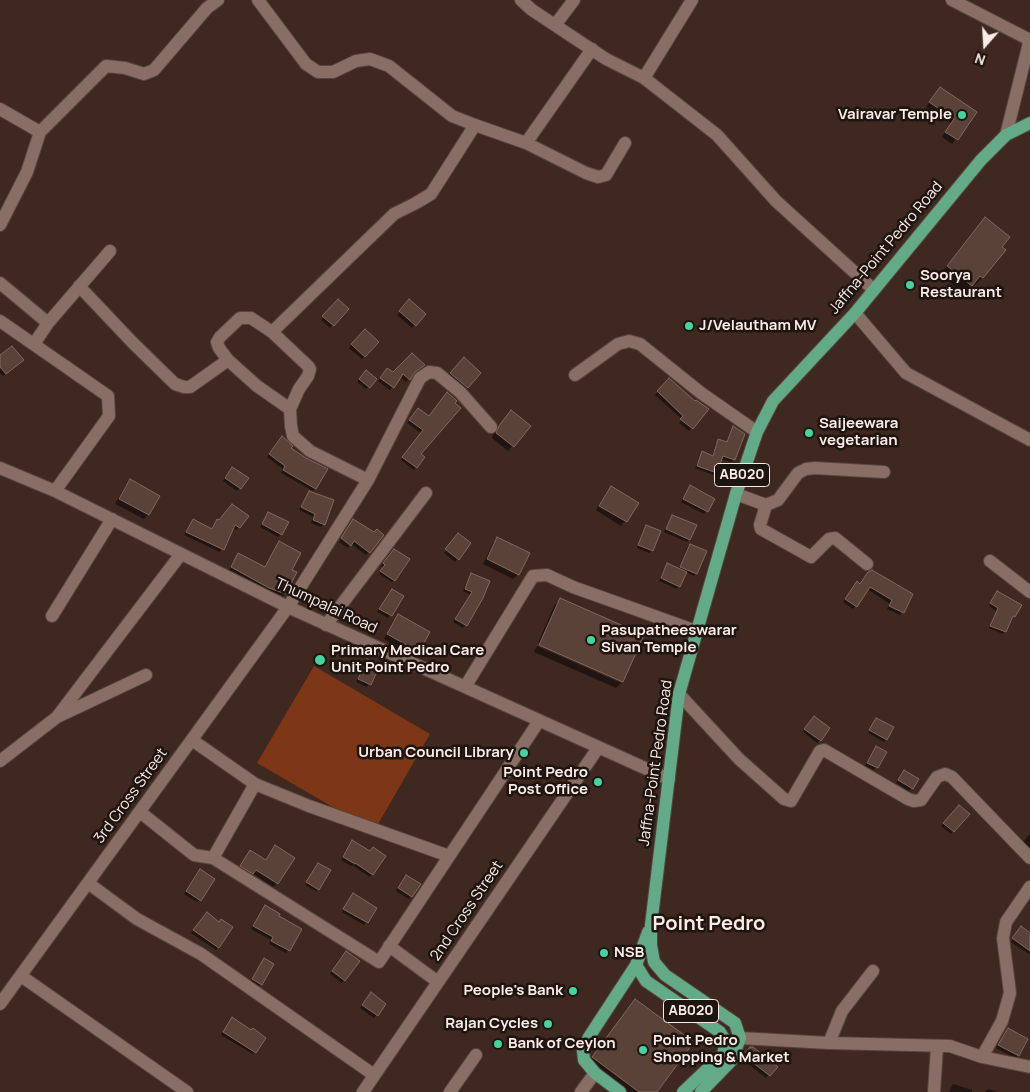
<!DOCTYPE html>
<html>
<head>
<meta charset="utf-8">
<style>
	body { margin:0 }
	#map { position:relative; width:1030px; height:1092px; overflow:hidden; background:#3e2820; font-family:Manrope,sans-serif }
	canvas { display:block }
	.north { position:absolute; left:960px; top:20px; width:50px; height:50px; -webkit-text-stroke:4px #1e1410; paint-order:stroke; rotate:199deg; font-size:14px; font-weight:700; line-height:20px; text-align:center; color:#faebe5 }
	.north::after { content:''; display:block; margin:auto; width:18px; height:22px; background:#faebe5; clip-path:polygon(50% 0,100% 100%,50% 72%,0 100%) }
</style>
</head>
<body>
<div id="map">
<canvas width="1030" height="1092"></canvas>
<div class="north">N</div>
</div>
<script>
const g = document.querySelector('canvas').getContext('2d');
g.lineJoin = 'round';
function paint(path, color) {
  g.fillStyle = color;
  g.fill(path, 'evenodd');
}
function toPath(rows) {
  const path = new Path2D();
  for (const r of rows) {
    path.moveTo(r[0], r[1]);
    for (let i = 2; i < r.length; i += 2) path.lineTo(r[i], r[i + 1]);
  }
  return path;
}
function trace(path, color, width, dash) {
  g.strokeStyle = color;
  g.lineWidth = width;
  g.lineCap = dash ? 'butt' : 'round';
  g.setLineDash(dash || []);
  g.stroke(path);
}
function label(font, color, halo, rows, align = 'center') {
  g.font = font + ' Manrope,sans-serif';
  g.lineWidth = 5;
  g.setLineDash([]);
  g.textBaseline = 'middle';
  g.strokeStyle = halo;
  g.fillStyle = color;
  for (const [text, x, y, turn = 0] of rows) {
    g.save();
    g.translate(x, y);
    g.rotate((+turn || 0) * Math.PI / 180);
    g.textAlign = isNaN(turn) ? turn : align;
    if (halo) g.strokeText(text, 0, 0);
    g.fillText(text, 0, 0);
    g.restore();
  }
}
paint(toPath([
	[314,666,430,734,374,831,257,763]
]), '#7d3717');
paint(toPath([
	[940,88,975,112,952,144,942,137,951,123,926,107],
	[977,227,1004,250,982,278,974,286,972,284,963,293,940,275],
	[338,300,347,309,330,328,321,320],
	[410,301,424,314,412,328,397,315],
	[365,331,378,342,362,359,349,348],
	[0,357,20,363,3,376,0,373],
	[464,359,480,373,464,390,448,376],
	[366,371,376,379,366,389,357,382],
	[385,372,393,374,413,373,406,382,400,376,390,390,378,381],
	[669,380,695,403,707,409,689,431,679,423,682,419,655,395],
	[416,412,429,417,416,467,414,470,401,460,421,433,407,423],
	[507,416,529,426,508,451,492,438,495,431],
	[733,427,734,459,731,462,721,459,713,475,695,468,703,453,712,457,716,443,719,441,726,443,731,430],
	[279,440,306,459,326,470,313,491,281,473,283,469,267,457],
	[230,471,247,478,237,491,223,481],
	[130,481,158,496,148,515,144,519,115,504,126,485],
	[690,486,714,499,704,514,681,502],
	[611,488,637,503,621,526,596,510],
	[309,493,324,524,321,527,311,523,313,517,299,510],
	[269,513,281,534,278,537,260,527],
	[672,516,689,539,687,542,664,532],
	[247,517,236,530,233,527,220,552,184,535,193,520,211,530,217,521],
	[351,523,373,534,383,535,366,555,351,544,348,548,339,542],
	[647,526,652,550,649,553,637,548,644,529],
	[456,537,470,544,455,562,444,553],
	[498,539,518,574,513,579,483,564,493,543],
	[279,543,291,570,296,572,283,596,266,590,229,570,238,555,265,568],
	[690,545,696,573,694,576,685,572,677,589,659,581,667,564,679,569,687,548],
	[392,553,394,580,392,582,379,574,383,568,381,566],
	[471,574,482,597,463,628,453,622,470,594,463,591],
	[860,585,912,595,900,615,887,609,890,604,867,589,853,609,843,602,854,586],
	[392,590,402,597,388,618,377,612],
	[995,596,1020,606,1003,634,989,628,996,611,989,606],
	[560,600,642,636,621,682,621,680,538,643,554,606],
	[399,616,418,651,414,656,384,639,394,620],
	[537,646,621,683,616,688,534,652],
	[367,660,379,666,367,687,356,682],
	[876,719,886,739,884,742,868,733],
	[812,720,820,740,817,743,803,732],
	[876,747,885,752,874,770,865,766],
	[902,774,917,779,909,791,896,783],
	[959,806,968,815,951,834,941,826],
	[1030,834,1030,852,1022,843],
	[350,845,372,874,370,877,352,865,351,866,341,860],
	[272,851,277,883,273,887,252,873,249,877,237,870,247,855,265,861],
	[318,864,318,889,316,891,305,885],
	[197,873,200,900,197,902,184,894],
	[403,879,411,896,409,899,396,891],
	[353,895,376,908,364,925,342,912],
	[265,907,300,930,286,953,269,944,271,940,251,929],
	[204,916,218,947,216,950,191,933],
	[1019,931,1030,934,1030,953,1029,954,1011,942],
	[344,955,344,980,342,983,330,974],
	[262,962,261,984,258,987,250,982],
	[368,997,385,1004,374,1018,360,1008],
	[635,1001,655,1092,625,1092,587,1064],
	[230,1022,251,1032,255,1052,253,1054,221,1035],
	[1008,1029,1018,1055,1015,1058,996,1048],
	[747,1051,776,1067,766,1078,741,1058],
	[953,1084,972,1090,972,1092,949,1092],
	[988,1089,997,1092,985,1092]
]), '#0007');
const building = toPath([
	[940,87,977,112,958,140,945,132,954,119,929,102,940,87],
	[985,217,1010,237,1002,247,1006,250,983,278,980,276,972,286,947,266,985,217],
	[338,299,349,309,334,326,322,316,338,299],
	[409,299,426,314,416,326,399,311,409,299],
	[365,329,379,342,365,357,351,344,365,329],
	[12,346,24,360,6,374,0,367,0,355,12,346],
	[412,353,425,365,415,372,410,380,403,374,394,388,380,378,387,368,393,372,412,353],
	[464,357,481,373,468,388,450,373,464,357],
	[366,370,377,379,370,388,359,379,366,370],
	[669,378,695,401,696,400,709,409,693,429,680,419,683,416,657,391,669,378],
	[447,392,457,401,455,403,461,408,421,454,425,457,417,468,402,457,423,430,409,420,418,408,429,416,447,392],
	[511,410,531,426,514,447,496,433,499,426,511,410],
	[733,426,745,434,735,460,723,456,717,473,697,466,702,451,713,456,718,439,727,442,733,426],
	[282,436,293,446,291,448,306,458,328,469,316,489,283,470,285,466,269,454,282,436],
	[232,467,249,478,241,489,225,478,232,467],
	[130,479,160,496,149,515,119,499,130,479],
	[690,485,715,499,708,512,683,499,690,485],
	[611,486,639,503,627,522,599,506,611,486],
	[309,491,334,500,325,525,313,520,315,514,301,507,309,491],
	[232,504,249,516,240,528,235,525,224,550,186,532,193,519,212,529,217,519,219,520,232,504],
	[268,512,289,522,282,535,262,524,268,512],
	[672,515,697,525,690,540,666,529,672,515],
	[353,519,374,532,377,529,384,535,370,553,354,541,351,546,341,538,353,519],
	[646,525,661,531,653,551,638,545,646,525],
	[458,533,471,543,459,560,445,549,458,533],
	[497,537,530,553,519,575,487,559,497,537],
	[279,541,301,553,292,570,297,572,286,594,269,588,231,567,238,553,265,567,279,541],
	[690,544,707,551,697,574,680,567,690,544],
	[394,549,410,559,395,581,380,571,385,565,383,563,394,549],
	[667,563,687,572,680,587,661,578,667,563],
	[872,570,913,594,904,613,889,606,892,600,870,587,857,607,845,599,857,581,860,584,868,572,872,570],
	[471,573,490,581,483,598,467,626,455,619,472,592,465,589,471,573],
	[392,589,404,596,392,616,379,609,392,589],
	[997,591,1022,605,1015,617,1013,616,1006,632,990,626,998,608,990,603,997,591],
	[560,598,644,635,623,682,539,645,560,598],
	[398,614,430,632,419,652,387,634,398,614],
	[367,659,380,665,371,685,358,679,367,659],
	[814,716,830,728,821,741,804,729,814,716],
	[876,718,894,727,887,740,869,730,876,718],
	[876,746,887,752,878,768,867,763,876,746],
	[904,770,919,779,913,789,898,780,904,770],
	[959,805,970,814,954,832,943,823,959,805],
	[352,840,370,851,373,847,386,856,373,875,355,863,355,864,343,857,352,840],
	[275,845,295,858,278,884,256,870,253,874,240,866,250,850,266,860,275,845],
	[318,863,331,870,319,890,306,882,318,863],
	[200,869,215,879,201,901,186,891,200,869],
	[406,875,421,884,412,897,398,888,406,875],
	[353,893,377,908,368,923,343,909,353,893],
	[265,905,280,914,279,916,302,929,290,951,271,941,273,937,253,926,265,905],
	[207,912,219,922,221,919,233,927,219,948,193,930,207,912],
	[1021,926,1030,933,1030,951,1012,938,1021,926],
	[346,951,360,961,345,981,332,971,346,951],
	[264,958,274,964,262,985,252,979,264,958],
	[371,992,386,1004,378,1016,362,1005,371,992],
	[635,999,694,1042,657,1092,639,1092,592,1057,635,999],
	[232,1017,251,1030,253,1028,266,1038,256,1053,223,1032,232,1017],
	[1008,1028,1028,1039,1019,1056,998,1045,1008,1028],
	[750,1047,753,1047,778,1067,770,1076,743,1055,750,1047]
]);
paint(building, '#5a4239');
trace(building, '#82685e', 1);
const minor = toPath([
	[258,0,306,64,318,72,333,72,356,61,370,59,389,66,452,116,475,125,526,143,586,173,598,177,606,175,625,143],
	[521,0,532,10,606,59,644,78,717,135,776,201,874,290],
	[952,0,1030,40],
	[555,25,574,0],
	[644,78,692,0],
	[0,109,40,132],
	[1006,135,1030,39],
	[526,143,592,49],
	[0,225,27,172,40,132,106,66,125,68,144,74,154,70,207,8,218,0],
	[0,283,48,323],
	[79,286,132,342,175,384,184,387,190,387,228,360],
	[855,313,906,373,1030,440],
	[0,321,108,396,109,416,55,491],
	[272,332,394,214,416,203,431,194,475,125],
	[34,344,48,323,110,251],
	[575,375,618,344,629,341,640,344,701,393,757,432],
	[290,409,257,386,228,360,219,348,217,342,220,337,240,318,251,318,272,332,308,366,310,369,308,376,299,389,290,409,291,426,293,436,310,451,368,480],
	[0,468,55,491,288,607,669,779],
	[736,494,766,505,778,500,798,473,806,469,815,468,884,472],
	[766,505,760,525,761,529,811,557,829,539,835,538,867,564],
	[990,561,1030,592],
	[52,616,112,519],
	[326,625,426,493],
	[465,687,533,576,547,575,573,587,696,631],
	[679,694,739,759,784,799,791,801,820,751,824,750,908,799,914,801,921,800,937,777,945,774,952,777,1030,858],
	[57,717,181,554],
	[192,740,255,784,309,806,449,856],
	[0,761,57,717,146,675],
	[140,812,194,855,213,858,379,962,539,721],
	[213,858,255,784],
	[88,883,137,919,201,954,374,1075],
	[389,946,438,982],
	[21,976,187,1092],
	[0,1004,288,607,368,480,420,378,429,372,437,373,460,392,491,427],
	[740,1038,829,1043,950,1046,982,1057,1030,1067],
	[829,1043,842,1011,873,971],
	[982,1057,1002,1021,1010,993,1003,938,1006,922,1030,887],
	[363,1092,598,748],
	[450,1092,476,1055],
	[581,1092,595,1073],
	[934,1092,937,1047]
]);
const major = toPath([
	[648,932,636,965,646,981,720,1032,726,1042,723,1054,683,1092],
	[620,1092,595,1073,584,1060,583,1051,589,1037,636,965],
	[701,1092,732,1060,740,1038,735,1023,665,975,654,962,651,945,651,925,679,694,736,494,757,432,773,401,855,313,981,160,1006,135,1030,123]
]);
trace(minor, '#57453e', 14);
trace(major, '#57453e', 14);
trace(minor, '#886e64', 12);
trace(major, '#63aa88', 12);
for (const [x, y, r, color] of [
	[962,115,5,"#43d4a0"],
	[910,285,5,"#43d4a0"],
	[689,326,5,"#43d4a0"],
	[809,433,5,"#43d4a0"],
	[591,640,5,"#43d4a0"],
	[320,660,6,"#43d4a0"],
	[524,753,5,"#43d4a0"],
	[598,782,5,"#43d4a0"],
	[604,953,5,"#43d4a0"],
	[573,991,5,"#43d4a0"],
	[548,1024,5,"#43d4a0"],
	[498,1044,5,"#43d4a0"],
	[643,1050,5,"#43d4a0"]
]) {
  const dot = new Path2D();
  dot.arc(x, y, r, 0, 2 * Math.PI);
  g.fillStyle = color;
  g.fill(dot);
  trace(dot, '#1e1410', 2);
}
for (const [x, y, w] of [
	[742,475,55],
	[691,1011,55]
]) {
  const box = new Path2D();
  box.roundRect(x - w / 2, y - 11.5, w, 23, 4);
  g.fillStyle = '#1e1410';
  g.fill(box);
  trace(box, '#faebe5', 1);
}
label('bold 14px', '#faebe5', null, [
	["AB020",742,475],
	["AB020",691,1011]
]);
label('bold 15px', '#faebe5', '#1e1410', [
	["Vairavar Temple",952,115,"right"],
	["Soorya",920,276],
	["Restaurant",920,293],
	["J/Velautham MV",699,326],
	["Saijeewara",819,424],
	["vegetarian",819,441],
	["Pasupatheeswarar",601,631],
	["Sivan Temple",601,648],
	["Primary Medical Care",331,651],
	["Unit Point Pedro",331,668],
	["Urban Council Library",514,753,"right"],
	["Point Pedro",588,773,"right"],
	["Post Office",588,790,"right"],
	["NSB",614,953],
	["People's Bank",563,991,"right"],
	["Rajan Cycles",538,1024,"right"],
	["Point Pedro",653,1041],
	["Shopping & Market",653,1058],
	["Bank of Ceylon",508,1044]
], 'left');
label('15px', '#faebe5', '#1e1410', [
	["Jaffna-Point Pedro Road",886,248,-50],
	["Thumpalai Road",326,606,25],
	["Jaffna-Point Pedro Road",656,763,-82],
	["3rd Cross Street",131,796,-54],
	["2nd Cross Street",467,911,-56]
]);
label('bold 20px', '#faebe5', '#1e1410', [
	["Point Pedro",709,924]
]);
</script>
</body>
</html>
